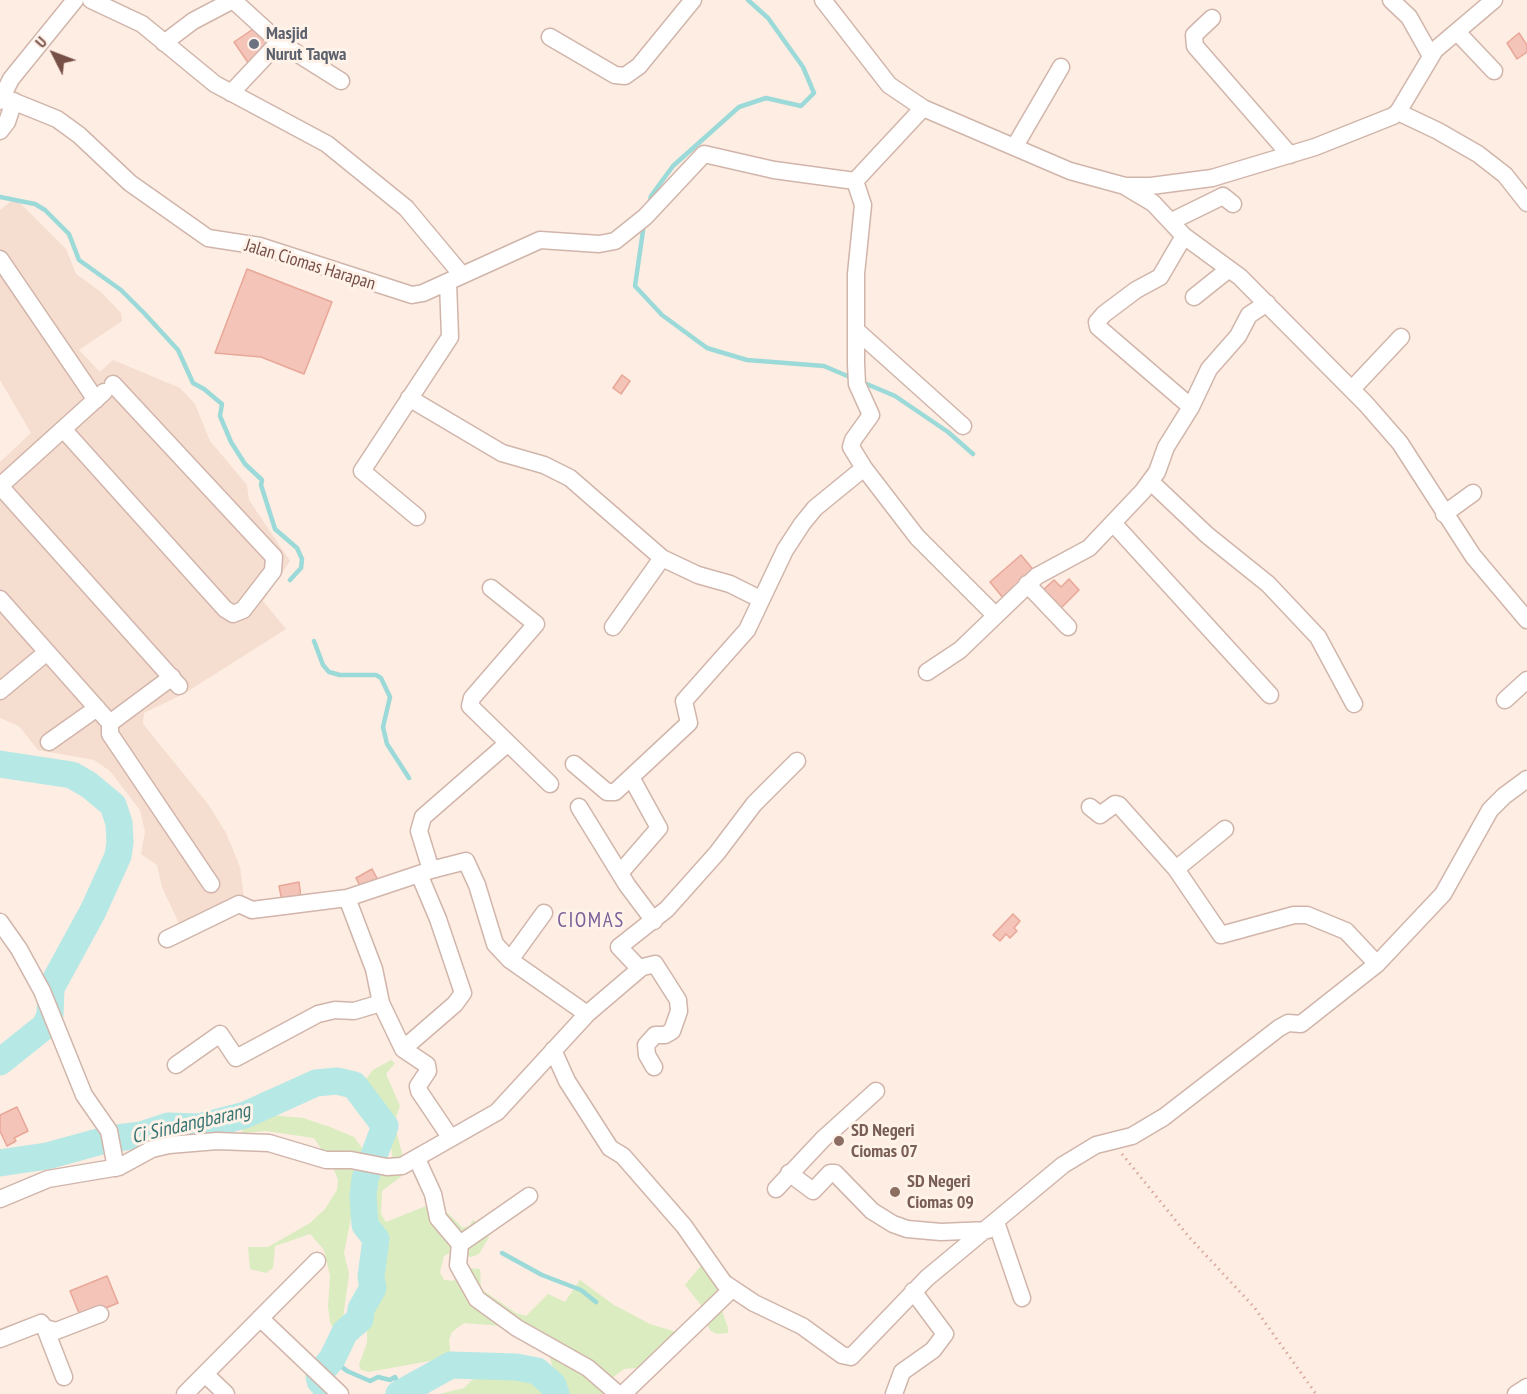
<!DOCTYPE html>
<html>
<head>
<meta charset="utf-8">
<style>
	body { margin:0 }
	#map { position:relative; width:1527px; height:1394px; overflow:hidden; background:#fdede2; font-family:"PT Sans Narrow",sans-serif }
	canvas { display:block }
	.north { position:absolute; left:24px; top:24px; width:60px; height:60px; -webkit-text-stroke:4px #fff2e9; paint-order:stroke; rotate:312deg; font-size:16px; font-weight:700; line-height:24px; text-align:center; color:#764f47 }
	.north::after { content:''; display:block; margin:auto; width:21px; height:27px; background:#764f47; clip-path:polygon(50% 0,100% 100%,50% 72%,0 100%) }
</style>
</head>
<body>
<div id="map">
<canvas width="1527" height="1394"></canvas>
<div class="north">U</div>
</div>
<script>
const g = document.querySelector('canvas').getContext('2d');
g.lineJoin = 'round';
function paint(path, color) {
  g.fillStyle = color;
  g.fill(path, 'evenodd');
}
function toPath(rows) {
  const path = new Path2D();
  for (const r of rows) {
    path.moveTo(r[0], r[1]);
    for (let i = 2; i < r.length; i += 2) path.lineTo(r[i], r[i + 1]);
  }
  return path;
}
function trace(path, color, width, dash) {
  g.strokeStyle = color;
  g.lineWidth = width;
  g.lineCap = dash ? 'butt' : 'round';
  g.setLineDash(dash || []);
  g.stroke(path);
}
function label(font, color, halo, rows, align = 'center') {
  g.font = font + ' "PT Sans Narrow",sans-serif';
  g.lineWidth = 6;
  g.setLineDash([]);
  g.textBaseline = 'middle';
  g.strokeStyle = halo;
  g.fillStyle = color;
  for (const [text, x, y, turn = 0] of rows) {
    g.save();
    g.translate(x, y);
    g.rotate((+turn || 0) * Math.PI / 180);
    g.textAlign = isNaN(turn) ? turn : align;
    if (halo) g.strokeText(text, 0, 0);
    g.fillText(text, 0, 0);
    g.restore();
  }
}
paint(toPath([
	[15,198,66,249,76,274,101,292,121,313,122,321,79,350,100,372,113,360,180,388,195,404,210,441,247,485,249,500,290,561,263,601,286,629,185,693,144,713,143,724,208,804,226,833,240,867,244,898,181,928,162,887,157,865,141,854,145,832,140,810,110,771,94,760,38,750,19,726,0,718,0,462,31,433,0,380,0,210]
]), '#f5ddd0');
paint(toPath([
	[391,1060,395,1063,386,1074,400,1106,394,1123,407,1172,382,1191,381,1214,386,1222,436,1202,463,1228,469,1226,473,1220,482,1226,489,1237,479,1254,471,1257,451,1252,444,1256,440,1272,444,1280,453,1281,467,1268,480,1269,481,1289,516,1313,526,1316,548,1294,565,1302,580,1280,614,1305,650,1324,676,1332,648,1367,624,1369,607,1382,610,1394,439,1394,464,1388,472,1380,484,1375,511,1373,531,1375,542,1380,551,1377,554,1372,548,1351,517,1327,464,1323,452,1332,449,1340,451,1357,369,1372,361,1370,359,1365,367,1343,367,1310,380,1278,382,1246,372,1221,369,1182,373,1173,387,1169,393,1161,388,1125,356,1083,366,1079,373,1070],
	[270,1115,303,1118,330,1127,354,1137,362,1148,361,1168,344,1253,349,1274,342,1326,335,1331,330,1322,328,1306,330,1276,324,1250,310,1234,275,1246,273,1268,266,1273,250,1269,248,1247,268,1247,310,1223,325,1209,337,1190,338,1180,333,1167,314,1138,266,1131,242,1133,244,1125,252,1118],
	[709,1256,727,1271,737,1283,739,1292,722,1311,728,1328,728,1333,717,1334,711,1331,703,1319,701,1305,685,1285]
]), '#daecc0');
trace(toPath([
	[0,197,35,204,45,210,69,234,79,260,121,290,144,313,178,350,193,383,204,389,222,404,220,416,231,442,245,464,262,480,261,485,275,529,297,548,302,559,301,568,290,580],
	[649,205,651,196,673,166,739,107,766,98,801,106,814,93,803,67,768,18,748,0],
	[644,224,635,286,662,315,707,348,747,360,824,366,852,378],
	[862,382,895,396,948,432,973,454],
	[314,641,323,665,329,672,340,675,376,675,381,678,390,697,383,727,387,744,409,778],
	[502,1253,542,1275,581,1290,596,1302],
	[332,1359,347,1371,370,1381,378,1377,390,1380,395,1377,403,1391]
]), '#9bdad8', 4.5);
trace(toPath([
	[0,764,72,775,89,785,113,805,119,823,120,842,118,856,93,911,51,988,50,1015,45,1026,0,1062],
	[0,1163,47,1156,109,1139,141,1135,168,1126,199,1127,245,1115,316,1083,337,1081,354,1085,385,1126,365,1179,363,1196,365,1225,376,1239,371,1277,373,1288,361,1309,360,1319,345,1332,332,1359,319,1374,320,1381,333,1394],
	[399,1394,451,1365,516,1367,537,1371,553,1385,556,1394]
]), '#b6e8e5', 27);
const building = toPath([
	[259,25,274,46,249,64,234,42,259,25],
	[1519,33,1527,45,1527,52,1517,59,1507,43,1519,33],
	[247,269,332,302,304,374,261,357,215,353,247,269],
	[622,375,630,381,621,394,613,388,622,375],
	[1021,555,1036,573,1004,599,990,582,1021,555],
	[1069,579,1079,590,1061,608,1043,590,1054,580,1061,587,1069,579],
	[372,869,378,880,367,886,365,883,360,886,356,878,372,869],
	[299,882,301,898,282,901,279,886,299,882],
	[1013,914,1020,921,1014,928,1017,931,1010,938,1006,934,1000,941,993,935,1013,914],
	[17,1107,28,1131,14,1138,16,1141,7,1146,0,1131,0,1115,17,1107],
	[107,1276,118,1303,81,1318,70,1291,107,1276]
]);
paint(building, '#f4c4b8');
trace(building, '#e8a798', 1.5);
const minor = toPath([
	[91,0,142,24,215,84,327,144,406,208,462,275],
	[823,0,889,85,923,108,1070,171,1125,186,1151,186,1212,178,1315,147,1393,116,1398,112,1435,50,1494,0],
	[1391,0,1409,17,1431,56],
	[1212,18,1194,35,1195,46,1290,155],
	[1457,32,1494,71],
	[550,37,615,75,625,76,639,66,693,0],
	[164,43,193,21,233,0,279,42,341,81],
	[231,93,279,42],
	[0,96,57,119,79,135,130,183,208,238,260,246,412,295,423,293,540,240,599,244,615,241,645,217,704,154,774,170,855,181,923,108],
	[0,101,11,79,75,0],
	[1398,112,1438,131,1478,154,1505,175,1527,203],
	[0,131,7,122,14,101],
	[1015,146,1061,67],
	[855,181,863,205,856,274,856,364,857,384,871,415,853,440,851,447,864,468,917,537,995,615],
	[1126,187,1153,203,1184,236,1240,277,1366,404,1400,443,1473,556,1527,620],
	[1172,221,1223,196,1233,204],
	[1184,236,1160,277,1136,290,1104,314,1097,322,1098,327,1191,407],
	[0,259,96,400],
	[1194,297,1229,269],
	[856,330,963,426],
	[1352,389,1401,337],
	[409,398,502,453,544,465,570,478,662,558,698,575,730,584,760,599],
	[63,429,225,609,233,614,243,610,273,571,274,557,113,384],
	[1151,482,1207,535,1268,584,1318,637,1354,704],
	[0,486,179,686],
	[0,486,104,392],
	[1444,514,1473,493],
	[417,517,362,471,450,337,448,282],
	[1113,523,1270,695],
	[1027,584,1068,627],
	[491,588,536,624,472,698,470,706,550,784],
	[0,599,110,723,110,734,211,884],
	[613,627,662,558],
	[927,672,960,650,1037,576,1089,548,1143,491,1157,472,1166,447,1191,407,1209,369,1238,336,1249,315,1267,303],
	[0,691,47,652],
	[1505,700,1527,680],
	[110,723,172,677],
	[49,742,97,708],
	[574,764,607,792,615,792,689,723,684,701,747,630,785,550,802,524,815,508,864,468],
	[579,807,627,885,654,921],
	[1090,807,1100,815,1115,804,1119,805,1176,869,1221,935,1294,915,1307,915,1346,931,1377,964],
	[1176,869,1225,829],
	[431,870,419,831,423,817,508,743],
	[620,873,659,828,632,779],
	[0,922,19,949,42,991,84,1095,109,1131,116,1168],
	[167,939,239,904,252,910,347,898],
	[510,960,544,913],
	[403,1049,455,1004,463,993,438,919,419,874],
	[553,1050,567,1081,610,1148,623,1156,684,1226,724,1283,754,1303,802,1326,842,1355,851,1357,927,1278,1063,1165,1096,1145,1132,1136,1164,1117,1279,1028,1288,1023,1301,1024,1377,964,1443,894,1490,810,1504,796,1527,779],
	[176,1065,220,1034,236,1058,318,1014,335,1010,354,1011,381,1003],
	[654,1067,647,1055,646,1045,655,1035,665,1035,672,1031,679,1011,678,1000,655,964,639,968,619,947,667,909,717,853,754,804,797,761],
	[450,1137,419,1091,418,1086,428,1071,427,1065,403,1049,381,1003,374,969,347,898,431,870,466,861,477,885,495,944,510,960,587,1014,641,968],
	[417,1159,433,1194,438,1218,460,1244,458,1265,477,1299,517,1328,588,1368,618,1394],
	[789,1173,813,1191,830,1173,835,1173,872,1211,893,1224,907,1229,941,1232,988,1230],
	[776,1189,823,1139,876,1091],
	[0,1199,48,1179,119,1167,152,1149,169,1145,217,1141,269,1143,326,1160,351,1160,387,1167,402,1166,497,1112,587,1014],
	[996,1222,1022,1298],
	[460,1244,529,1196],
	[260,1318,340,1394],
	[45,1328,64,1377],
	[0,1339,41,1323,45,1328,56,1331,100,1314],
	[205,1374,226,1394],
	[185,1394,317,1261],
	[623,1394,732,1289],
	[894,1394,902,1372,933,1350,945,1334,913,1291],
	[1516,1394,1527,1387]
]);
trace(minor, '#d1b5ab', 19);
trace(toPath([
	[1122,1154,1189,1237,1254,1307,1316,1394]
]), '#d9a79b', 3, [1.5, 4.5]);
trace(minor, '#fff', 16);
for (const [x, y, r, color] of [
	[254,44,6,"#6b7280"],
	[839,1141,6,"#8d6e63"],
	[895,1192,6,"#8d6e63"]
]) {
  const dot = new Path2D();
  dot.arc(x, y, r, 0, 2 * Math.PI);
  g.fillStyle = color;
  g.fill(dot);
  trace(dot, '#fff2e9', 2);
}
label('bold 18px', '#5b616d', '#fff2e9', [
	["Masjid",266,34],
	["Nurut Taqwa",266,55]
], 'left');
label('18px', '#764f47', '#fff2e9', [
	["Jalan Ciomas Harapan",310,265,17]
]);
label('bold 18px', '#785e54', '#fff2e9', [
	["SD Negeri",851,1131],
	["Ciomas 07",851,1152],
	["SD Negeri",907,1182],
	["Ciomas 09",907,1203]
], 'left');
label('italic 20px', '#387674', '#fff2e9', [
	["Ci Sindangbarang",191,1124,-13]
]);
g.letterSpacing = '1.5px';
label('21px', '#7c629a', '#fff2e9', [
	["CIOMAS",591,921]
]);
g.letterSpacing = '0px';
</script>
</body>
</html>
